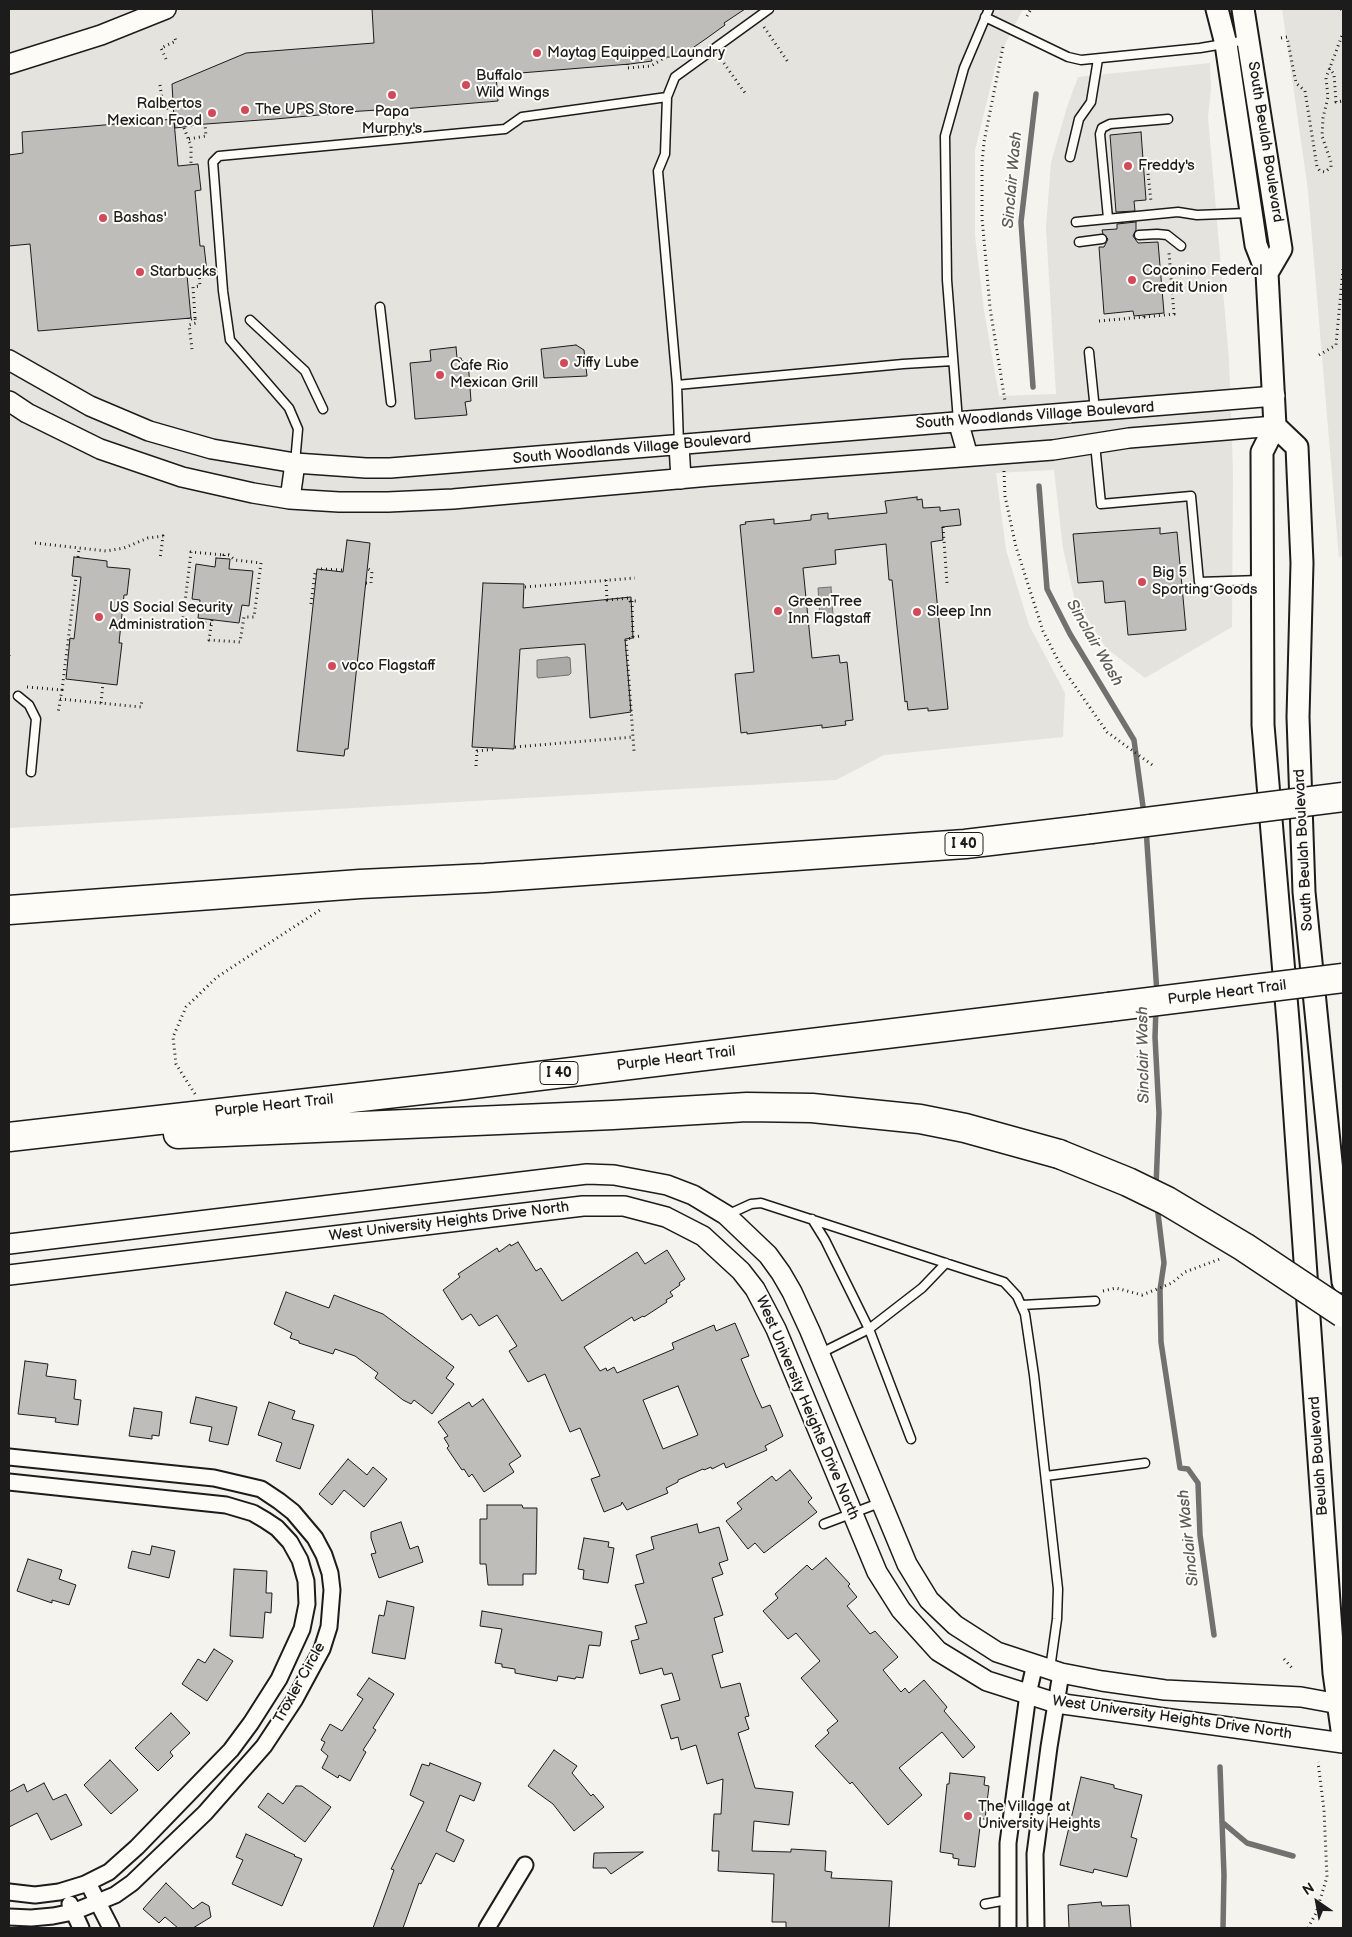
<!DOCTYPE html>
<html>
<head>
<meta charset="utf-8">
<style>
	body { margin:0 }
	#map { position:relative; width:1352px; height:1937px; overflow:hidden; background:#f4f3ee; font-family:"Balsamiq Sans",sans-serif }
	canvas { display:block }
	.frame { position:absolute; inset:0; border:10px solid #1c1c1c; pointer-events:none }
	.north { position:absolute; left:1292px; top:1877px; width:50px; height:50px; -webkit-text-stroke:4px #fdfcf7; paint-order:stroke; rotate:327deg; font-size:14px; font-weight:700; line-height:20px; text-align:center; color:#1c1c1c }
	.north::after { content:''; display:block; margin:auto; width:18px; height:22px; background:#1c1c1c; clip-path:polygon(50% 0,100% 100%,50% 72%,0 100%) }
</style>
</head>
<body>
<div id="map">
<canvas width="1352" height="1937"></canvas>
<div class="frame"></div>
<div class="north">N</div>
</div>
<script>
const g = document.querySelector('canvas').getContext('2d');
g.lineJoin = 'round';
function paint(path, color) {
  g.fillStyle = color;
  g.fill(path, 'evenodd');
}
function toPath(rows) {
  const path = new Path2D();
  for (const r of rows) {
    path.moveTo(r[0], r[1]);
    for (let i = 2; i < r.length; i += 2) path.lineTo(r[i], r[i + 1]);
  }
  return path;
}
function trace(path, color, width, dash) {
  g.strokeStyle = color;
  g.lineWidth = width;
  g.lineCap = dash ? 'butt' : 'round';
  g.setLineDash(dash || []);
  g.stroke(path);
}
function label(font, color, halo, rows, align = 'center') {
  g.font = font + ' "Balsamiq Sans",sans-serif';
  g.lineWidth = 4;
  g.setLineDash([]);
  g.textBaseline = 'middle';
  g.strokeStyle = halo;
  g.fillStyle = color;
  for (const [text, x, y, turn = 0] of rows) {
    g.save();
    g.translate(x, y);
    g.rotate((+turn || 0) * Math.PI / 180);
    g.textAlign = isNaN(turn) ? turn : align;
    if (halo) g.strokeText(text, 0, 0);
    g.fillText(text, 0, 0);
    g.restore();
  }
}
paint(toPath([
	[9,9,1023,9,997,60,975,150,975,236,984,310,999,396,1056,394,1046,228,1051,162,1068,104,1078,77,1210,63,1211,89,1208,117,1229,360,1233,471,1232,627,1145,678,1106,648,1074,597,1063,548,1054,470,996,473,1006,550,1029,625,1065,693,1063,737,884,755,836,780,9,828],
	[1282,9,1343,9,1343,554,1339,558,1308,190]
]), '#e4e3de');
const water = toPath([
	[831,587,833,615,820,616,818,588,831,587],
	[567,657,570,658,571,673,569,675,538,678,537,676,537,660,567,657]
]);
paint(water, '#abaaa6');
trace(water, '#72716f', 1);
trace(toPath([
	[1033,387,1021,222,1036,94],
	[1039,486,1047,589,1070,634,1134,740,1144,814],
	[1146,828,1157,994],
	[1156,1186,1159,1113,1155,1037,1156,1008],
	[1157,1205,1164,1263,1160,1290,1161,1342,1180,1468,1188,1469,1198,1483,1200,1535,1214,1635],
	[1220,1767,1224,1875,1223,1928],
	[1222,1822,1247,1843,1293,1856]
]), '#72716f', 5.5);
const building = toPath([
	[372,9,745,9,724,23,725,25,707,38,684,54,683,52,674,57,651,57,652,61,630,64,496,75,498,101,378,111,378,110,330,113,330,114,275,119,192,125,192,126,175,128,174,121,178,166,198,164,201,190,195,191,200,246,204,246,207,272,187,275,191,318,38,331,30,244,9,246,9,155,23,153,22,132,174,119,172,84,246,53,374,43,372,9],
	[1141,132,1146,200,1134,201,1135,211,1116,212,1110,135,1141,132],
	[1136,222,1136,230,1133,236,1138,243,1158,242,1164,313,1134,316,1133,311,1104,314,1099,247,1104,247,1108,239,1103,234,1102,230,1117,229,1117,224,1136,222],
	[576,345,584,350,587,376,544,378,541,349,576,345],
	[456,347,457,358,461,358,462,361,468,361,471,401,465,402,467,415,415,419,410,363,431,361,430,350,456,347],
	[917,497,917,500,922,499,923,508,940,507,940,511,959,509,961,525,942,527,943,540,931,542,948,709,928,711,928,708,908,710,907,701,905,702,892,580,889,580,886,544,835,550,836,564,803,568,812,658,839,655,840,663,847,662,853,720,845,721,846,725,822,728,822,725,747,734,747,732,741,733,735,674,754,672,740,525,746,524,745,522,774,519,774,524,811,520,811,515,828,513,828,519,887,513,885,501,917,497],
	[1160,528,1160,534,1177,532,1186,630,1128,635,1125,601,1105,603,1103,581,1078,583,1073,534,1160,528],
	[347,540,370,543,348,749,345,749,344,756,297,751,317,569,343,572,347,540],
	[74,557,107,561,107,567,130,569,127,595,124,595,119,643,122,643,117,685,66,679,70,638,74,639,81,577,72,576,74,557],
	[216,558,230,559,229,569,253,571,249,606,242,605,239,623,198,618,200,600,192,599,196,564,215,567,216,558],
	[483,583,524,584,523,608,631,597,633,638,625,639,631,712,590,718,585,644,520,649,514,749,472,747,483,583],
	[518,1242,536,1271,541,1268,562,1301,637,1252,645,1264,667,1250,685,1279,679,1283,680,1285,670,1292,673,1296,666,1300,667,1302,644,1317,643,1316,634,1321,632,1317,584,1347,600,1371,606,1368,607,1371,614,1367,617,1373,674,1349,672,1343,714,1325,716,1331,735,1323,749,1356,741,1359,756,1395,762,1408,770,1405,783,1436,765,1446,767,1450,726,1468,724,1463,712,1469,711,1467,704,1470,703,1469,678,1480,678,1482,666,1488,668,1493,627,1510,622,1502,621,1505,604,1512,591,1479,600,1476,580,1428,570,1432,545,1374,528,1382,509,1351,517,1346,497,1315,479,1326,471,1314,462,1320,443,1290,460,1277,458,1274,497,1248,499,1252,510,1244,511,1246,518,1242],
	[678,1386,698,1435,663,1449,643,1400,678,1386],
	[286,1292,329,1308,334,1295,383,1314,454,1367,446,1378,454,1384,432,1414,414,1400,411,1404,403,1400,375,1378,378,1373,355,1356,335,1349,333,1354,299,1343,299,1341,290,1338,292,1333,274,1324,286,1292],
	[25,1361,48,1364,46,1376,76,1380,74,1399,81,1400,78,1425,55,1422,56,1418,18,1414,25,1361],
	[196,1397,237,1407,228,1445,209,1441,212,1427,190,1423,196,1397],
	[483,1399,521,1456,509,1464,514,1472,484,1492,472,1474,469,1477,464,1469,462,1470,447,1448,449,1446,444,1438,448,1436,438,1422,469,1402,472,1407,483,1399],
	[269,1402,295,1411,292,1419,314,1425,300,1469,276,1461,282,1443,258,1435,269,1402],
	[134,1408,162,1412,159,1436,152,1435,152,1439,129,1436,134,1408],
	[348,1459,367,1475,373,1467,387,1479,364,1507,344,1490,332,1505,319,1494,348,1459],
	[790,1470,812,1498,808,1502,817,1512,764,1553,755,1543,748,1549,726,1521,742,1509,737,1503,772,1476,776,1481,790,1470],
	[487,1505,522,1505,523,1508,537,1508,536,1574,523,1574,523,1585,488,1585,486,1564,480,1564,480,1519,487,1519,487,1505],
	[401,1522,410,1549,418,1546,423,1562,379,1578,371,1554,376,1553,371,1538,371,1532,401,1522],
	[697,1524,699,1533,719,1527,728,1560,719,1563,723,1574,712,1578,723,1615,714,1618,723,1652,712,1655,721,1688,740,1683,749,1716,745,1717,749,1729,738,1733,755,1788,793,1792,789,1825,754,1821,752,1851,791,1852,791,1849,826,1851,825,1871,832,1872,831,1878,892,1881,889,1928,786,1928,786,1922,772,1922,774,1874,718,1871,719,1851,712,1851,714,1814,721,1814,723,1779,707,1784,696,1745,681,1750,678,1737,671,1739,661,1705,680,1700,672,1673,664,1675,662,1668,640,1674,631,1641,639,1639,635,1626,647,1623,635,1585,644,1583,636,1555,654,1549,651,1537,697,1524],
	[584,1538,609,1542,608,1547,614,1548,608,1583,583,1579,584,1570,578,1569,584,1538],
	[152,1546,175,1551,169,1578,128,1568,132,1551,150,1555,152,1546],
	[826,1558,850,1584,848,1586,857,1597,847,1606,870,1634,875,1631,898,1657,883,1670,901,1692,905,1688,909,1693,924,1680,947,1707,944,1711,975,1747,963,1758,942,1732,899,1768,922,1795,888,1825,852,1782,850,1784,815,1746,829,1733,827,1730,838,1721,801,1678,820,1661,796,1633,788,1639,763,1611,778,1598,775,1594,807,1565,812,1570,826,1558],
	[28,1559,62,1570,59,1579,76,1585,69,1605,52,1600,52,1603,17,1591,28,1559],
	[234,1569,267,1571,266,1593,272,1593,271,1613,265,1612,263,1638,230,1636,234,1569],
	[387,1601,414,1607,405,1659,372,1653,379,1615,384,1616,387,1601],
	[482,1611,602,1632,600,1646,589,1645,583,1678,576,1677,575,1679,558,1676,557,1681,515,1673,515,1669,502,1667,502,1664,495,1663,502,1629,480,1626,482,1611],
	[214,1649,233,1661,207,1701,182,1684,198,1659,205,1663,214,1649],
	[369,1678,394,1694,373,1728,376,1730,363,1750,366,1752,350,1781,339,1775,338,1778,322,1768,328,1756,321,1750,325,1742,321,1740,330,1724,342,1731,363,1699,357,1695,369,1678],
	[171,1713,190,1733,170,1752,173,1756,158,1771,135,1748,171,1713],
	[554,1750,577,1766,572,1773,591,1796,593,1794,604,1807,574,1831,553,1804,528,1786,554,1750],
	[110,1760,138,1790,111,1814,84,1785,110,1760],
	[430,1763,481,1783,474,1801,460,1795,446,1831,464,1840,454,1862,436,1853,421,1884,419,1883,403,1928,373,1928,394,1870,391,1869,424,1802,410,1795,422,1764,429,1766,430,1763],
	[950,1773,985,1777,984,1785,989,1786,985,1819,981,1819,975,1867,958,1865,959,1859,953,1858,953,1854,940,1852,947,1784,949,1784,950,1773],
	[1081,1777,1114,1785,1114,1788,1142,1795,1131,1837,1137,1839,1127,1877,1094,1869,1093,1873,1060,1865,1081,1777],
	[44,1783,53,1800,66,1794,82,1825,51,1840,37,1813,9,1827,9,1792,24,1784,27,1792,44,1783],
	[296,1786,302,1786,331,1807,305,1842,258,1807,268,1793,283,1804,296,1786],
	[246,1834,295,1855,294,1856,302,1859,282,1906,232,1884,243,1860,236,1857,246,1834],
	[643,1852,611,1874,606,1868,593,1868,594,1853,643,1852],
	[166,1883,193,1909,202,1902,209,1906,211,1917,193,1928,178,1928,165,1917,159,1923,143,1909,166,1883],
	[1101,1902,1102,1906,1129,1905,1131,1928,1069,1928,1068,1905,1101,1902]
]);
paint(building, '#bebdba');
trace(building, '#1c1c1c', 1);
const service = toPath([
	[985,17,1068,57,1081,60,1200,48,1247,40],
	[1070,157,1079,119,1091,102,1098,59],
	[1108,218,1100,134,1102,128,1110,124,1168,119],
	[1076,222,1178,212,1197,215,1249,213],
	[1139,235,1157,234,1167,235,1181,246],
	[1079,242,1102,239],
	[380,307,391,402],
	[250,320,305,371,323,409],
	[1089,352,1095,410],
	[677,385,903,364,953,361],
	[958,421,947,280,945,136,964,68,989,9],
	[1095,444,1101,504,1191,496,1199,582,1260,580],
	[679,445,677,385,658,171,665,154,667,97,675,77,769,9],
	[295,463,298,429,289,408,230,340,223,291,213,162,219,156,505,129,522,117,667,97],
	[18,696,29,705,36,719,31,772],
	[727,1215,751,1204,761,1203,1004,1282,1017,1296,1025,1314,1034,1375,1058,1589,1057,1619,1050,1669],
	[812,1219,825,1240,869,1329,911,1439],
	[1022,1305,1095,1301],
	[819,1354,869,1329,922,1288,946,1263],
	[1046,1476,1145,1463],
	[824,1524,882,1502],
	[985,1904,1007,1900]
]);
const minor = toPath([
	[9,1457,214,1478,261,1489,279,1501,293,1512,315,1538,324,1555,330,1573,332,1590,329,1627,322,1649,295,1699,264,1746,205,1813,132,1883,115,1895,73,1912,53,1916,31,1918,9,1917],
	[9,1482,226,1505,253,1513,265,1520,277,1528,290,1542,300,1560,306,1581,307,1604,302,1629,279,1679,251,1723,231,1750,137,1847,109,1872,85,1884,59,1892,35,1895,9,1892],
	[88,1883,111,1928],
	[70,1904,81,1928],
	[487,1928,525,1865],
	[1008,1928,1008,1843,1028,1694,1035,1664],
	[1036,1928,1035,1854,1049,1747,1061,1673]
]);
const tertiary = toPath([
	[9,64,101,35,166,9],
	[9,360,90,406,149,431,212,449,295,463,366,468,390,468,1275,396],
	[9,401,27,413,100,449,182,477,253,493,290,499,339,502,388,502,453,499,710,476,1053,450,1129,438,1275,426],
	[958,421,968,456],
	[679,445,681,479],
	[290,499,295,463],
	[9,1244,587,1174,614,1175,667,1185,693,1195,726,1215,768,1255,781,1273,792,1292,810,1331,907,1564,929,1600,955,1625,997,1652,1061,1673,1102,1681,1165,1690,1301,1697,1339,1704],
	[9,1275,583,1206,624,1206,666,1217,703,1236,741,1271,755,1289,776,1329,877,1572,901,1610,938,1651,987,1681,1056,1703,1343,1743]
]);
const secondary = toPath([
	[1217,9,1226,44,1256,245,1267,273,1275,426,1262,452,1263,725,1289,1033,1334,1673,1343,1737],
	[1243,9,1281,249,1267,273],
	[1275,426,1297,447,1302,563,1298,717,1304,892,1343,1282]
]);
const motorway = toPath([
	[9,910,360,884,485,878,838,853,965,844,1091,829],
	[178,1134,613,1115,747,1107,812,1108,920,1119,965,1128,1059,1154],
	[9,1137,448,1087,1109,1007]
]);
trace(service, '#1c1c1c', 11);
trace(minor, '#1c1c1c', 19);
trace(tertiary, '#1c1c1c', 22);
trace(secondary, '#1c1c1c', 25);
trace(motorway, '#1c1c1c', 31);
trace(toPath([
	[1341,9,1343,12],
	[1027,16,1031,9],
	[764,27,788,62],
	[1281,38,1287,37,1296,83,1305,91,1317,167,1320,171,1325,172,1331,167,1331,162,1322,136,1323,118,1328,97,1326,78,1343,33],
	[1003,47,984,142,982,163,982,218,986,262,990,308,1005,401],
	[166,59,161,48,176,41,174,36],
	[721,59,745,93],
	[627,64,627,68,651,66,669,55],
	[1329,68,1334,74,1336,102,1343,101],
	[160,85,162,99,173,117],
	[184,128,191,146,191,164],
	[189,139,206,136,205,124],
	[1143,164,1147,163,1151,202],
	[1144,317,1174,314,1169,253],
	[188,318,188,320,195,318,196,323,189,325,192,349],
	[195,318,193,287,200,286,199,273],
	[1099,321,1144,317,1144,316],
	[1319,355,1336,345,1343,269],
	[1004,471,1005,496,1016,547,1043,631,1061,666,1107,732,1155,767],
	[943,527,947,583],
	[35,543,106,551,124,548,148,538,163,536,160,559],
	[78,557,79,549],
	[321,569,343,570],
	[606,580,607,600,629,598,630,601,639,601],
	[366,583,371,583,372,571,368,569],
	[525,587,635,578],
	[632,601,633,638,626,639,634,751],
	[311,604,315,573],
	[212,620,209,640,240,642,244,617,254,617,261,563,235,560,229,555,224,555,224,559],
	[211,624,183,619,191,552,224,555],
	[633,637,641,636],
	[9,656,9,654],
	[27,687,62,690,58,713],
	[62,690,76,577],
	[60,699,141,707,142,700],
	[101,703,103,683],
	[515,747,633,737],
	[476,766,477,751,496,749],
	[195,1094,176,1064,173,1037,186,1007,217,977,320,910],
	[1103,1291,1116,1288,1142,1295,1172,1283,1185,1272,1220,1259],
	[1284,1659,1293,1669],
	[1308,1928,1316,1913,1327,1877,1324,1810,1318,1762]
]), '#1c1c1c', 3, [1, 4]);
trace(service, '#fdfcf7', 8);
trace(minor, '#fdfcf7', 15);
trace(tertiary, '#fdfcf7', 19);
trace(secondary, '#fdfcf7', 21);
trace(motorway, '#fdfcf7', 28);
const motorwayBridge = toPath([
	[1091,829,1343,797],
	[1109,1007,1343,978],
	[1059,1154,1128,1182,1167,1201,1244,1247,1343,1313]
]);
trace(motorwayBridge, '#1c1c1c', 31, []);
trace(motorwayBridge, '#fdfcf7', 28);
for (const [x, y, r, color] of [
	[537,53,5,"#d1495b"],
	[466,85,5,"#d1495b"],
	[392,95,5,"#d1495b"],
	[245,110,5,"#d1495b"],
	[212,113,5,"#d1495b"],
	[1128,166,5,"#d1495b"],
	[103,218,5,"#d1495b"],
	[140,272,5,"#d1495b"],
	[1132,280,5,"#d1495b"],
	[564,363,5,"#d1495b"],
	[440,375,5,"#d1495b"],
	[1142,582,5,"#d1495b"],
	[778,611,5,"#d1495b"],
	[917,612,5,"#d1495b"],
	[99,617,5,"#d1495b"],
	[332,666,5,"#d1495b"],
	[968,1816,5,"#d1495b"]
]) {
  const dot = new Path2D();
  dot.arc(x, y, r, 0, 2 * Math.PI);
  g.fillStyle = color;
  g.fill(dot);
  trace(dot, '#fdfcf7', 2);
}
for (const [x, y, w] of [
	[964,844,38],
	[559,1073,38]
]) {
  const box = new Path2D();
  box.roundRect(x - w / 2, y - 11.5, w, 23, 4);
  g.fillStyle = '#fdfcf7';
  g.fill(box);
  trace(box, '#1c1c1c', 1);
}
label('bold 14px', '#1c1c1c', null, [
	["I 40",964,844],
	["I 40",559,1073]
]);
label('15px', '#1c1c1c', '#fdfcf7', [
	["Maytag Equipped Laundry",547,53],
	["Buffalo",476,76],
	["Wild Wings",476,93],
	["Ralbertos",202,104,"right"],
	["Mexican Food",202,121,"right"],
	["The UPS Store",255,110],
	["Papa",392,112,"center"],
	["Murphy's",392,129,"center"],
	["Freddy's",1138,166],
	["Bashas'",113,218],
	["Coconino Federal",1142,271],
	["Credit Union",1142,288],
	["Starbucks",150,272],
	["Jiffy Lube",574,363],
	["Cafe Rio",450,366],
	["Mexican Grill",450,383],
	["Big 5",1152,573],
	["Sporting Goods",1152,590],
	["GreenTree",788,602],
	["Inn Flagstaff",788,619],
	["US Social Security",109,608],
	["Administration",109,625],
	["Sleep Inn",927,612],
	["voco Flagstaff",342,666],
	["The Village at",978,1807],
	["University Heights",978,1824]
], 'left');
label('15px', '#1c1c1c', '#fdfcf7', [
	["South Beulah Boulevard",1265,142,81],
	["South Woodlands Village Boulevard",1035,416,-4],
	["South Woodlands Village Boulevard",632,449,-5],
	["South Beulah Boulevard",1304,850,-93],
	["Purple Heart Trail",1227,993,-7],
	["Purple Heart Trail",676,1059,-7],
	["Purple Heart Trail",274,1106,-6],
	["West University Heights Drive North",449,1222,-7],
	["West University Heights Drive North",807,1408,67],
	["Beulah Boulevard",1319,1456,-94],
	["Troxler Circle",300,1683,-61],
	["West University Heights Drive North",1172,1718,8]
]);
label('italic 16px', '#5c5c5a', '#fdfcf7', [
	["Sinclair Wash",1013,180,-85],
	["Sinclair Wash",1094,643,60],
	["Sinclair Wash",1144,1055,-91],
	["Sinclair Wash",1189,1538,-96]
]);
</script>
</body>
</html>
